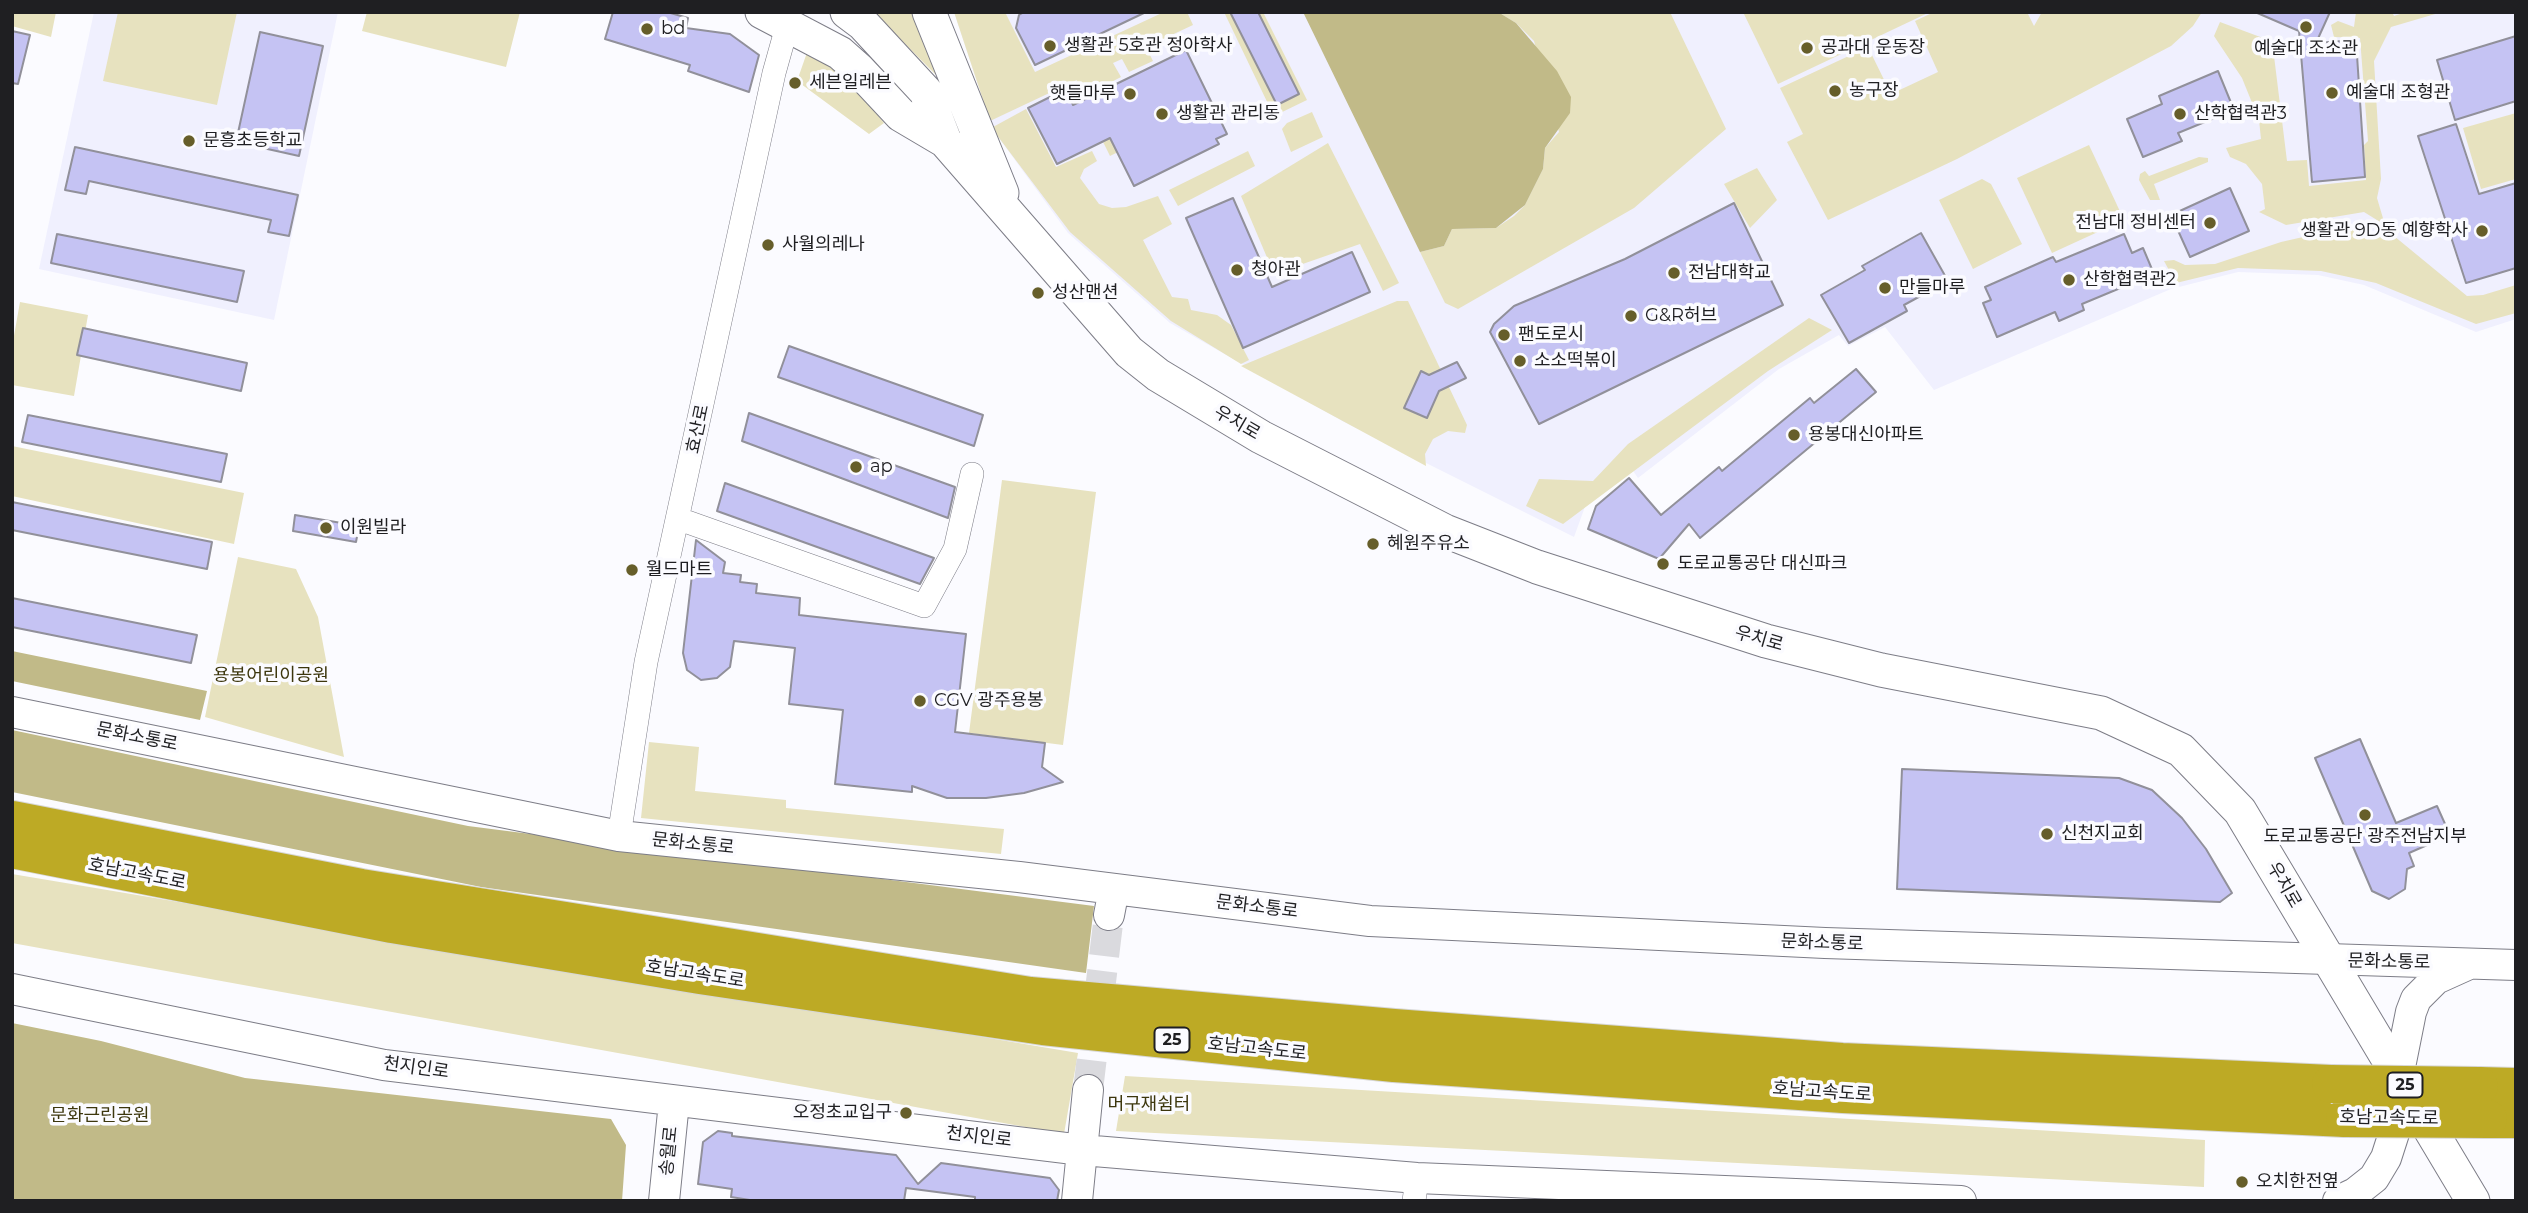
<!DOCTYPE html>
<html>
<head>
<meta charset="utf-8">
<style>
	body { margin:0 }
	#map { position:relative; width:2528px; height:1213px; overflow:hidden; background:#fbfbff; font-family:Montserrat,sans-serif }
	canvas { display:block }
	.frame { position:absolute; inset:0; border:14px solid #1f1f22; pointer-events:none }
</style>
</head>
<body>
<div id="map">
<canvas width="2528" height="1213"></canvas>
<div class="frame"></div>
</div>
<script>
const g = document.querySelector('canvas').getContext('2d');
g.lineJoin = 'round';
function paint(path, color) {
  g.fillStyle = color;
  g.fill(path, 'evenodd');
}
function toPath(rows) {
  const path = new Path2D();
  for (const r of rows) {
    path.moveTo(r[0], r[1]);
    for (let i = 2; i < r.length; i += 2) path.lineTo(r[i], r[i + 1]);
  }
  return path;
}
function trace(path, color, width, dash) {
  g.strokeStyle = color;
  g.lineWidth = width;
  g.lineCap = dash ? 'butt' : 'round';
  g.setLineDash(dash || []);
  g.stroke(path);
}
function label(font, color, halo, rows, align = 'center') {
  g.font = font + ' Montserrat,"Noto Sans KR",sans-serif';
  g.lineWidth = 7;
  g.setLineDash([]);
  g.textBaseline = 'middle';
  g.strokeStyle = halo;
  g.fillStyle = color;
  for (const [text, x, y, turn = 0] of rows) {
    g.save();
    g.translate(x, y);
    g.rotate((+turn || 0) * Math.PI / 180);
    g.textAlign = isNaN(turn) ? turn : align;
    if (halo) g.strokeText(text, 0, 0);
    g.fillText(text, 0, 0);
    g.restore();
  }
}
paint(toPath([
	[94,12,338,12,274,320,39,269],
	[954,12,2516,12,2516,319,2476,332,2364,285,2318,275,2238,272,2171,289,1934,390,1885,327,1848,346,1839,335,1779,369,1638,478,1631,468,1586,504,1574,537,1344,422,1170,323,1068,233,993,130]
]), '#f0f0fe');
paint(toPath([
	[12,12,56,12,51,37,12,26],
	[118,12,237,12,217,105,103,81],
	[367,12,520,12,506,67,362,31],
	[873,12,940,12,978,117],
	[954,12,1005,12,1035,72,1164,12,1187,12,1193,25,1146,47,1153,61,1129,72,1122,59,1113,63,1121,77,1094,91,1122,150,1110,156,1075,85,1077,80,990,121],
	[1224,12,1263,12,1307,100,1276,115,1271,110],
	[1498,12,1670,12,1726,129,1634,208,1458,309,1445,303,1420,252,1444,246,1452,229,1496,228,1514,216,1525,205,1543,169,1545,148,1559,132,1534,41,1516,23],
	[1743,12,1930,12,1778,84],
	[1934,12,2027,12,2034,26,2042,12,2202,12,2193,26,2171,46,1957,159,1828,220,1787,142,1803,134,1780,88,1868,47,1891,94,1938,72,1915,21],
	[2356,12,2392,12,2394,16,2406,12,2442,12,2391,27,2374,61,2381,179,2377,198,2385,225,2364,212,2286,225,2259,212,2265,209,2262,184,2246,164,2230,157,2226,148,2261,139,2259,120,2242,78,2214,36,2220,22,2263,38,2274,56,2287,161,2307,160,2309,186,2366,180,2364,145,2368,141,2360,38,2334,37,2331,25,2338,21,2354,27],
	[810,44,834,60,884,123,869,134,797,81],
	[1026,109,1056,167,1092,151,1097,161,1084,169,1080,178,1099,204,1112,208,1126,207,1158,196,1172,224,1143,240,1172,297,1188,299,1191,310,1217,315,1231,325,1249,360,1241,364,1171,321,1070,232,993,130,993,127],
	[1312,112,1323,137,1291,152,1282,129,1287,123],
	[2516,113,2516,179,2481,189,2463,128],
	[1328,143,1399,283,1383,291,1360,244,1274,274,1241,196],
	[2089,145,2124,220,2052,253,2017,178],
	[1248,151,1255,166,1178,206,1169,190],
	[2199,157,2208,158,2208,162,2154,184,2160,200,2150,200,2139,180,2140,174,2145,171,2149,176],
	[1757,168,1777,200,1750,228,1724,184],
	[1982,179,1991,184,2022,244,1973,269,1939,200],
	[2361,227,2372,235,2394,236,2467,296,2483,295,2516,285,2516,313,2476,324,2376,283,2321,271,2238,268,2176,283,2164,261,2174,260,2185,265,2215,264,2281,242,2334,230],
	[1397,301,1408,301,1467,425,1465,433,1448,431,1433,439,1425,454,1426,466,1241,366],
	[20,302,88,315,74,396,12,385,12,347],
	[1809,318,1832,330,1768,371,1563,524,1526,506,1539,479,1593,481,1628,444],
	[12,446,244,493,234,544,12,496],
	[1002,480,1096,492,1063,745,969,733],
	[238,557,296,569,318,617,344,757,205,717],
	[649,742,699,747,695,791,786,800,786,808,1004,829,1001,854,641,818],
	[12,874,1078,1053,1064,1134,12,943],
	[1125,1076,2205,1140,2204,1187,1116,1131]
]), '#e7e2bf');
paint(toPath([
	[1303,12,1498,12,1516,23,1557,71,1571,97,1570,113,1545,148,1543,169,1525,205,1496,228,1452,229,1444,246,1420,252],
	[12,651,207,691,200,720,12,681],
	[12,730,468,826,1094,906,1086,973,481,887,12,792],
	[12,1023,101,1041,245,1078,611,1119,626,1145,622,1201,12,1201]
]), '#c1ba88');
const building = toPath([
	[613,12,667,12,688,18,686,28,730,34,759,55,749,92,688,71,690,65,605,39,613,12],
	[1024,12,1146,12,1035,65,1016,28,1019,15,1024,12],
	[1230,12,1258,12,1299,94,1277,105,1230,12],
	[2255,12,2330,12,2316,43,2356,40,2365,177,2312,182,2299,31,2255,12],
	[12,31,30,35,18,84,12,83,12,31],
	[260,32,323,46,299,156,236,142,260,32],
	[2516,36,2516,101,2455,120,2437,60,2516,36],
	[1186,50,1227,134,1216,139,1219,144,1134,186,1110,138,1057,164,1028,108,1066,89,1073,105,1186,50],
	[2218,71,2234,110,2178,133,2182,141,2143,157,2127,119,2162,104,2159,96,2218,71],
	[2456,124,2479,194,2516,183,2516,268,2466,283,2418,136,2456,124],
	[75,147,298,195,289,236,268,232,271,220,89,181,86,194,65,190,75,147],
	[2230,188,2249,231,2190,257,2171,215,2230,188],
	[1233,198,1272,287,1352,252,1370,292,1243,348,1186,218,1233,198],
	[1734,203,1783,305,1539,424,1490,332,1494,324,1514,306,1625,259,1734,203],
	[1921,233,1948,281,1904,305,1907,311,1849,343,1821,295,1865,270,1862,266,1921,233],
	[57,234,244,271,237,302,51,263,57,234],
	[2124,234,2132,253,2143,248,2154,274,2082,304,2084,310,2059,321,2055,312,1997,337,1983,303,1991,300,1985,287,2053,257,2056,262,2124,234],
	[83,328,247,363,241,391,77,355,83,328],
	[789,346,983,415,974,446,778,377,789,346],
	[1457,362,1466,378,1439,391,1427,418,1404,408,1421,371,1429,375,1457,362],
	[1856,369,1876,392,1700,538,1689,524,1659,559,1588,529,1596,506,1629,478,1661,515,1719,467,1722,471,1810,398,1814,403,1856,369],
	[749,413,955,487,948,518,742,441,749,413],
	[28,415,227,454,221,482,22,442,28,415],
	[725,483,934,558,920,584,717,511,725,483],
	[12,502,212,542,207,569,12,530,12,502],
	[295,515,359,526,356,542,293,531,295,515],
	[696,540,725,562,723,573,741,575,740,582,757,584,756,593,800,598,799,615,966,634,955,732,1045,743,1042,767,1063,782,1024,793,986,798,947,798,912,786,912,792,835,784,843,710,789,704,795,648,734,641,730,667,717,678,701,680,687,670,683,653,696,540],
	[12,598,197,635,191,663,12,627,12,598],
	[2360,739,2396,823,2437,806,2450,835,2409,853,2414,866,2407,869,2405,889,2389,899,2372,891,2315,758,2360,739],
	[1902,769,2119,778,2152,790,2182,818,2206,849,2232,893,2220,902,1897,889,1902,769],
	[718,1131,732,1133,732,1136,896,1155,918,1184,941,1163,1050,1178,1059,1190,1057,1201,975,1201,975,1197,906,1188,904,1201,756,1201,731,1197,732,1189,698,1184,703,1142,718,1131]
]);
paint(building, '#c5c3f3');
trace(building, '#91909a', 2);
trace(toPath([
	[1088,1090,1109,915]
]), '#dadade', 30, [30, 15]);
const minor = toPath([
	[679,519,924,606,955,549,972,474],
	[619,836,646,662,774,73,788,23],
	[1414,1201,1417,1178]
]);
const tertiary = toPath([
	[12,712,619,836,1019,877,1370,921,1825,943,2516,965],
	[1109,915,1114,889],
	[12,989,384,1065,1082,1150,1417,1178,1961,1201],
	[2398,1077,2411,1012,2416,999,2436,979,2467,965],
	[664,1201,674,1102],
	[1077,1201,1088,1090],
	[2338,1201,2355,1193,2374,1178,2386,1158,2405,1099]
]);
const secondary = toPath([
	[762,12,840,53,858,69,901,115,945,141,1129,352,1158,375,1261,437,1445,531,1537,567,1766,641,1881,670,2101,713,2181,750,2240,811,2473,1201],
	[847,12,863,24,926,92,945,141],
	[929,12,1002,193]
]);
const motorway = toPath([
	[12,820,361,888,1030,996,1394,1028,1842,1062,2331,1084],
	[12,849,392,924,700,975,1043,1026,1394,1063,1843,1094,2345,1118],
	[2479,1086,2516,1087],
	[2488,1119,2516,1119]
]);
trace(minor, '#7d7d87', 24);
trace(tertiary, '#7d7d87', 32);
trace(secondary, '#7d7d87', 35);
trace(motorway, '#d7d7d7', 40);
trace(minor, '#fff', 23);
trace(tertiary, '#fff', 30);
trace(secondary, '#fff', 33);
trace(motorway, '#bdaa25', 38);
const motorwayBridge = toPath([
	[2331,1084,2479,1086],
	[2345,1118,2488,1119]
]);
trace(motorwayBridge, '#d7d7d7', 40, []);
trace(motorwayBridge, '#bdaa25', 38);
for (const [x, y, r, color] of [
	[2306,27,7,"#665e2a"],
	[647,29,7,"#665e2a"],
	[1050,46,7,"#665e2a"],
	[1807,48,7,"#665e2a"],
	[795,83,7,"#665e2a"],
	[1835,91,7,"#665e2a"],
	[2332,93,7,"#665e2a"],
	[1130,94,7,"#665e2a"],
	[1162,114,7,"#665e2a"],
	[2180,114,7,"#665e2a"],
	[189,141,7,"#665e2a"],
	[2210,223,7,"#665e2a"],
	[2482,231,7,"#665e2a"],
	[768,245,7,"#665e2a"],
	[1237,270,7,"#665e2a"],
	[1674,273,7,"#665e2a"],
	[2069,280,7,"#665e2a"],
	[1885,288,7,"#665e2a"],
	[1038,293,7,"#665e2a"],
	[1631,316,7,"#665e2a"],
	[1504,335,7,"#665e2a"],
	[1520,361,7,"#665e2a"],
	[1794,435,7,"#665e2a"],
	[856,467,7,"#665e2a"],
	[326,528,7,"#665e2a"],
	[1373,544,7,"#665e2a"],
	[1663,564,7,"#665e2a"],
	[632,570,7,"#665e2a"],
	[920,701,7,"#665e2a"],
	[2365,815,7,"#665e2a"],
	[2047,834,7,"#665e2a"],
	[906,1113,7,"#665e2a"],
	[2242,1182,7,"#665e2a"]
]) {
  const dot = new Path2D();
  dot.arc(x, y, r, 0, 2 * Math.PI);
  g.fillStyle = color;
  g.fill(dot);
  trace(dot, '#fbfbff', 2.5);
}
for (const [x, y, w] of [
	[1172,1040,35],
	[2405,1085,35]
]) {
  const box = new Path2D();
  box.roundRect(x - w / 2, y - 12.5, w, 25, 5);
  g.fillStyle = '#fbfbff';
  g.fill(box);
  trace(box, '#1f1f22', 2);
}
label('bold 16px', '#1f1f22', null, [
	["25",1172,1040],
	["25",2405,1085]
]);
label('18px', '#1f1f22', '#fbfbff', [
	["bd",661,29],
	["생활관 5호관 정아학사",1064,46],
	["공과대 운동장",1821,48],
	["예술대 조소관",2306,49,"center"],
	["세븐일레븐",809,83],
	["농구장",1849,91],
	["예술대 조형관",2346,93],
	["햇들마루",1116,94,"right"],
	["생활관 관리동",1176,114],
	["산학협력관3",2194,114],
	["문흥초등학교",203,141],
	["전남대 정비센터",2196,223,"right"],
	["생활관 9D동 예향학사",2468,231,"right"],
	["사월의레나",782,245],
	["청아관",1251,270],
	["전남대학교",1688,273],
	["산학협력관2",2083,280],
	["만들마루",1899,288],
	["성산맨션",1052,293],
	["G&R허브",1645,316],
	["팬도로시",1518,335],
	["소소떡볶이",1534,361],
	["용봉대신아파트",1808,435],
	["ap",870,467],
	["이원빌라",340,528],
	["혜원주유소",1387,544],
	["도로교통공단 대신파크",1677,564],
	["월드마트",646,570],
	["CGV 광주용봉",934,701],
	["신천지교회",2061,834],
	["도로교통공단 광주전남지부",2365,837,"center"],
	["오정초교입구",892,1113,"right"],
	["오치한전옆",2256,1182]
], 'left');
label('18px', '#1f1f22', '#fbfbff', [
	["우치로",1237,423,30],
	["효산로",698,429,-78],
	["우치로",1759,639,16],
	["문화소통로",137,737,11],
	["문화소통로",693,844,6],
	["호남고속도로",137,874,11],
	["우치로",2284,885,60],
	["문화소통로",1257,907,7],
	["문화소통로",1822,943,2],
	["문화소통로",2389,962,1],
	["호남고속도로",695,974,9],
	["호남고속도로",1257,1049,6],
	["천지인로",416,1068,8],
	["호남고속도로",1822,1092,4],
	["호남고속도로",2389,1118,1],
	["천지인로",979,1137,7],
	["송월로",669,1151,-84]
]);
label('18px', '#3c360d', '#fbfbff', [
	["용봉어린이공원",271,676],
	["머구재쉼터",1149,1105],
	["문화근린공원",100,1116]
]);
</script>
</body>
</html>
